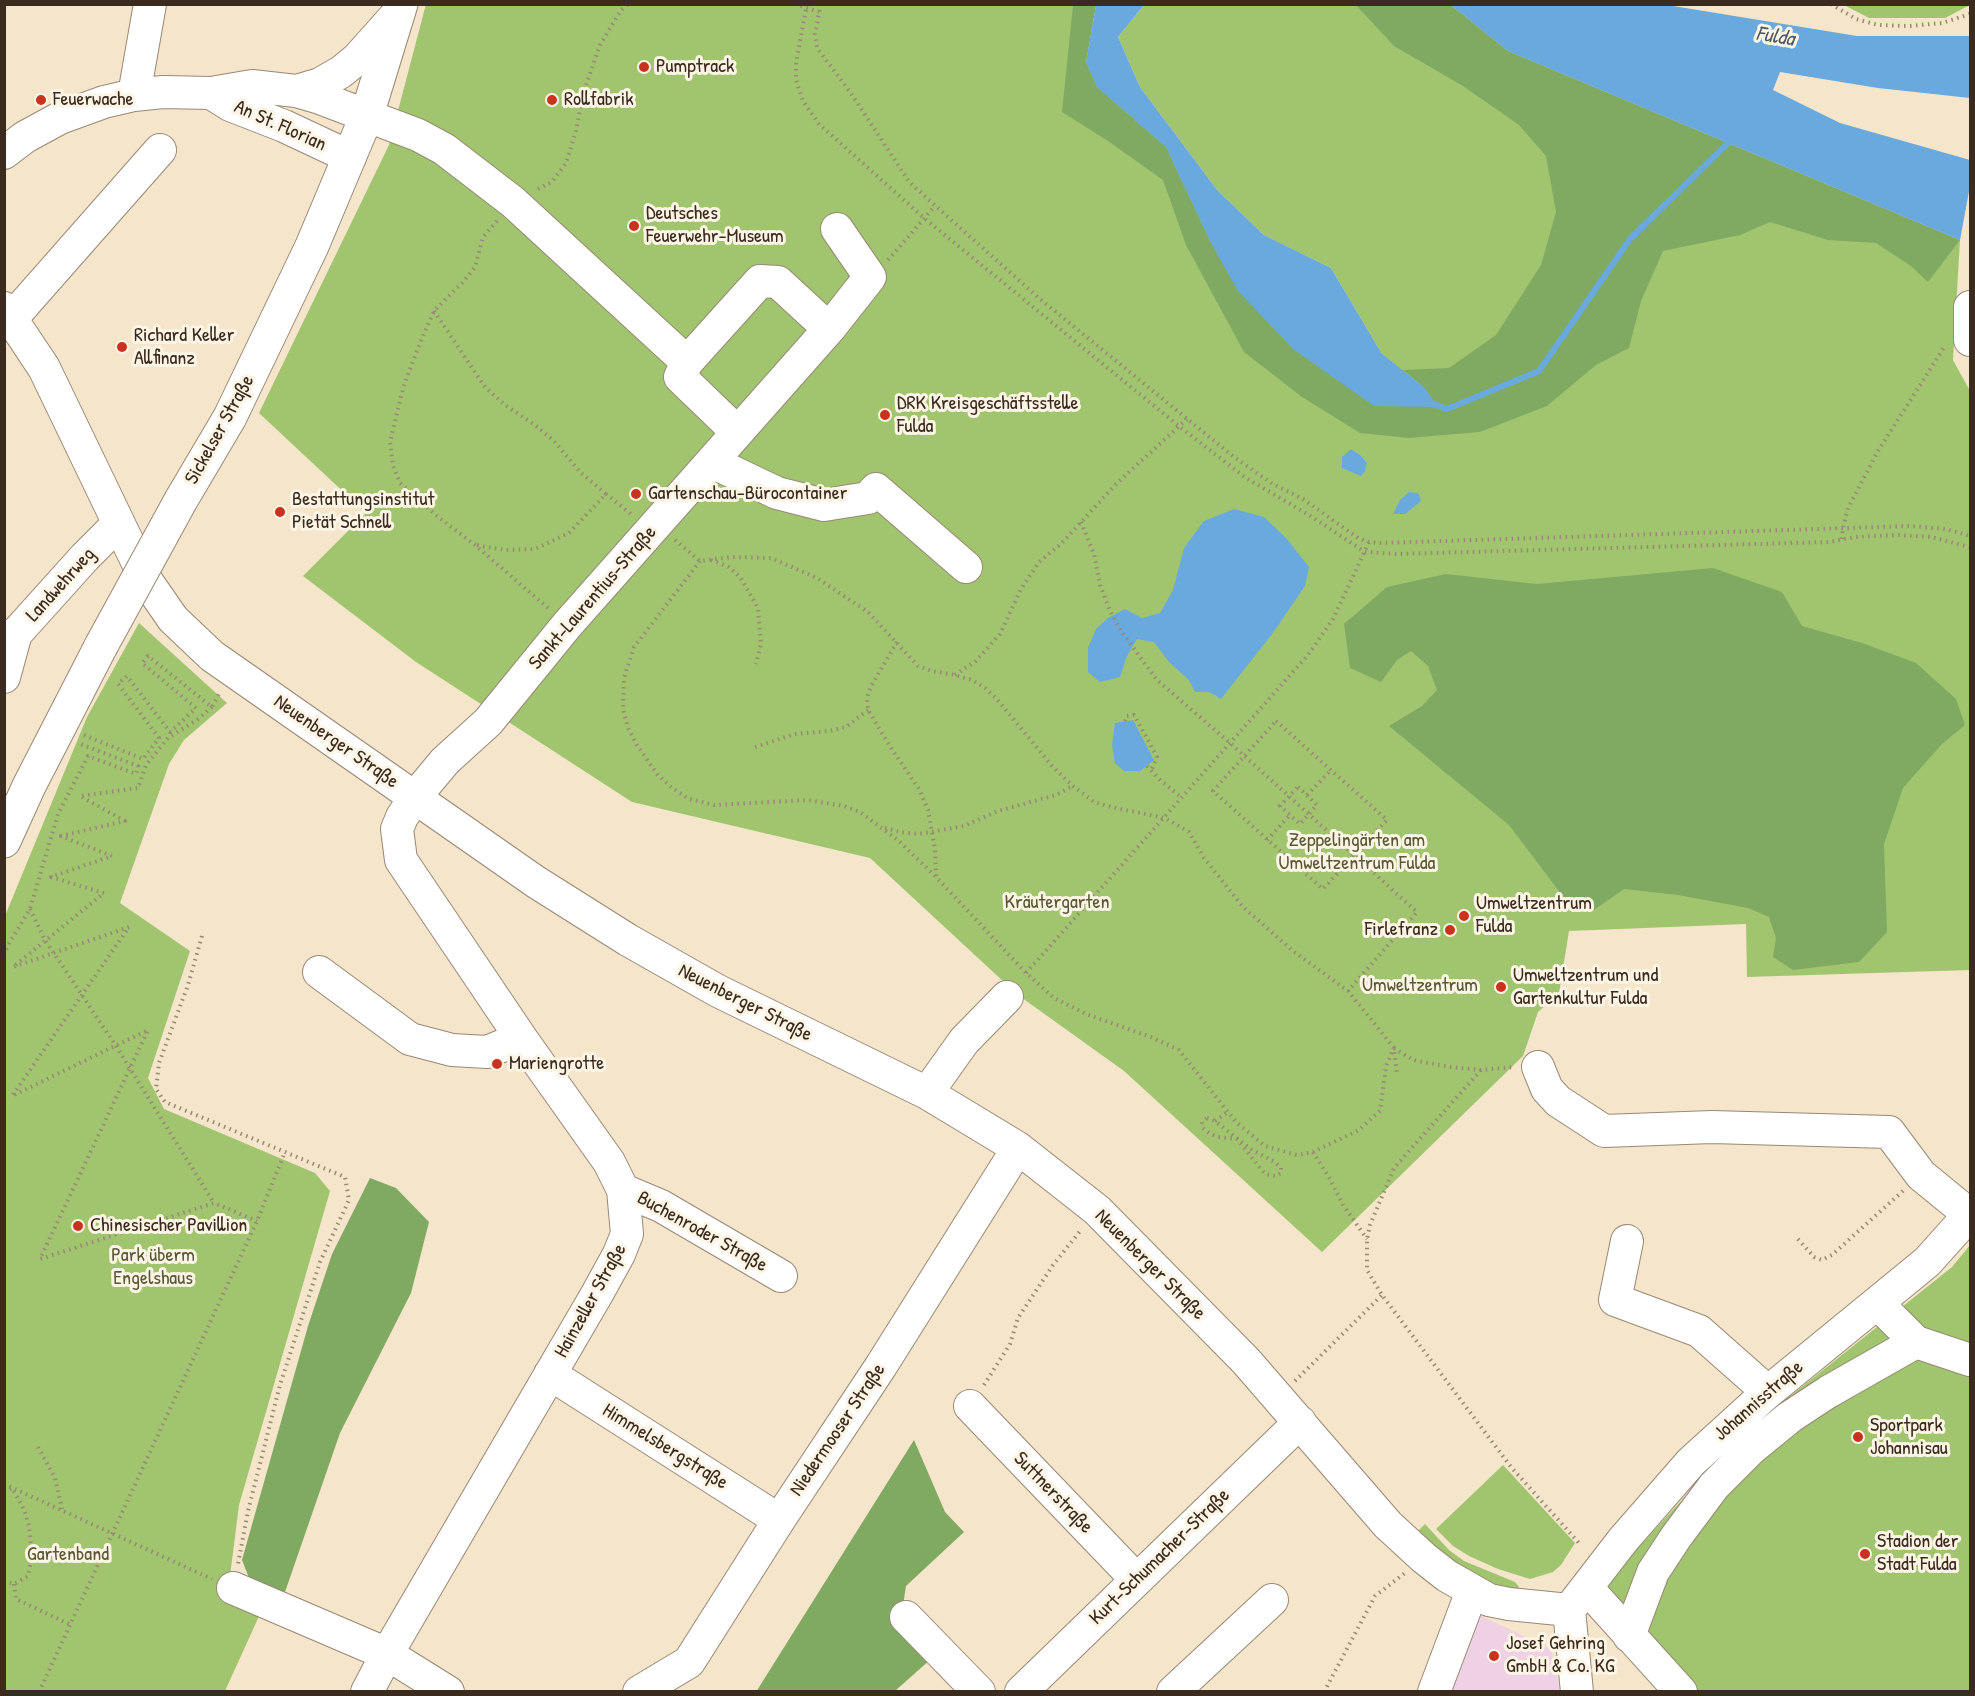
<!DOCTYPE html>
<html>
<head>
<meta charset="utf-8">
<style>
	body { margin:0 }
	#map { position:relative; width:1975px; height:1696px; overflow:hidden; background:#f5e5cb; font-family:"Patrick Hand",sans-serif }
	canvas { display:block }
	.frame { position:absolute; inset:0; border:6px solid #3b2a1e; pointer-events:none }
</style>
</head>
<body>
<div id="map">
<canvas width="1975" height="1696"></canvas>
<div class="frame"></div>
</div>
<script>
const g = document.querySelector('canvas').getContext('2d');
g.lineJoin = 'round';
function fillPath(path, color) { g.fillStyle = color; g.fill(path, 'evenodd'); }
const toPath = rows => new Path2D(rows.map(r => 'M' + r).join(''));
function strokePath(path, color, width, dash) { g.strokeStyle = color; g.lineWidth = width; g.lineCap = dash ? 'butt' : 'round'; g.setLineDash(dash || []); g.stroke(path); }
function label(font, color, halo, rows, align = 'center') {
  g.font = font + ' "Patrick Hand",sans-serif'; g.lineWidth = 6; g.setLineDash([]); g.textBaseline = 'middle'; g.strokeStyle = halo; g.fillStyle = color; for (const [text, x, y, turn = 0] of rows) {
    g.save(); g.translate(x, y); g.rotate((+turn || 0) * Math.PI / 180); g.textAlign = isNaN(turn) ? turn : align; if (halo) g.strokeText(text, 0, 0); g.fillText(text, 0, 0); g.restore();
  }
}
const built = toPath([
	[1477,1614,1551,1649,1560,1691,1449,1692]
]);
const green = toPath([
	[426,4,1096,5,1086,62,1382,354,1331,268,1264,235,1218,191,1140,87,1118,37,1144,5,1451,5,1508,51,1960,240,1953,360,1970,391,1970,970,1747,977,1746,924,1569,931,1559,993,1538,1012,1523,1056,1322,1252,1124,1071,1018,995,870,858,632,802,416,662,303,576,366,513,259,413,389,145],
	[1844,5,1970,5,1945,18,1869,18],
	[139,623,227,703,184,740,169,764,120,903,190,951,148,1078,164,1109,315,1173,330,1191,239,1505,230,1576,260,1614,225,1691,5,1692,5,916,87,717],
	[1970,1245,1970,1691,1663,1691,1614,1634,1592,1618,1604,1592,1627,1560,1704,1476,1788,1398,1952,1267],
	[1503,1465,1575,1543,1561,1565,1553,1572,1530,1579,1498,1569,1469,1556,1453,1546,1436,1529],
	[1425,1524,1449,1550,1464,1561,1515,1582,1519,1587,1519,1592,1489,1587,1413,1536]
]);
const forest = toPath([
	[1073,5,1096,5,1086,62,1097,87,1166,147,1211,243,1424,387,1403,370,1449,368,1496,335,1541,265,1556,212,1546,156,1519,125,1463,86,1394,46,1356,5,1451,5,1508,51,1960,240,1928,282,1911,266,1876,243,1828,240,1770,222,1740,235,1663,251,1641,301,1629,348,1596,365,1547,406,1480,432,1409,438,1360,433,1302,397,1244,352,1186,245,1163,180,1108,141,1062,112],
	[1713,568,1782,592,1802,626,1862,643,1916,663,1956,699,1965,725,1942,744,1903,788,1884,844,1887,932,1859,962,1793,970,1773,957,1776,938,1769,917,1748,908,1678,895,1624,889,1594,910,1568,903,1509,825,1389,726,1422,706,1437,690,1428,666,1411,651,1397,660,1381,682,1350,668,1344,624,1387,587,1446,574,1537,584],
	[370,1178,396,1188,429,1222,411,1293,340,1433,285,1592,251,1583,242,1560,308,1326,332,1254],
	[914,1440,945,1512,964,1532,906,1586,900,1625,931,1659,895,1691,756,1692]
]);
const water = toPath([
	[1096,5,1144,5,1118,37,1140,87,1218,191,1264,235,1331,268,1382,354,1424,387,1438,407,1374,406,1293,349,1238,291,1211,243,1166,147,1097,87,1086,62],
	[1451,5,1667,5,1857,36,1970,36,1970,98,1878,88,1780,72,1773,90,1840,123,1970,160,1970,186,1960,240,1508,51],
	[1351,449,1360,455,1367,463,1365,471,1361,476,1342,468,1342,457],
	[1409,492,1418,493,1421,501,1405,514,1393,514,1400,500],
	[1234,509,1264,517,1286,538,1309,567,1305,586,1272,634,1221,699,1209,692,1195,692,1189,680,1170,663,1154,642,1137,639,1127,656,1120,677,1100,682,1088,672,1088,648,1096,629,1108,618,1125,609,1142,618,1160,613,1173,590,1184,548,1204,521],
	[1133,720,1154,760,1140,771,1124,771,1115,763,1112,745,1115,723]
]);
const stream = toPath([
	[1431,403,1447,409,1539,371,1630,239,1733,138]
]);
const path = toPath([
	[795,4,819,12],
	[807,4,796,63,796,80,803,101,819,124,924,218,1180,427,1246,478,1309,515,1365,552,1397,554,1828,542,1856,537,1897,535,1931,537,1970,547],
	[821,4,815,34,817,48,850,92,910,183,1040,299,1234,457,1273,484,1303,499,1358,538,1369,542,1381,543,1910,526,1946,529,1970,536],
	[1831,4,1856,19,1878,25,1909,26,1942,23,1970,14],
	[538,189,552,182,566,163,576,131,583,94,600,45,621,10,628,4],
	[497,221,483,237,475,267,464,281,434,311,420,343,404,385,390,442,393,466,400,483,437,516,475,545,548,608],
	[888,260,935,206],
	[434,311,485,387,505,405,535,425,554,441,580,472,606,494,569,533,535,549,506,550,475,545],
	[606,494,631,514],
	[1081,522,1094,554,1100,585,1110,611,1121,631,1157,680,1230,743,1417,912,1348,991],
	[1842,539,1843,528,1848,508,1878,451,1945,346],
	[675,540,700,561,732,557,771,558,817,578,868,612,918,666,931,671,951,674,972,680,985,688,996,698,1052,766,1073,786,1094,802,1111,807,1165,818,1189,832,1204,858,1243,907,1293,951,1348,991,1394,1048,1397,1075],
	[711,560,729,567,740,577,758,608,761,644,756,664],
	[700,561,634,647,624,678,623,709,628,728,637,745,657,774,671,787,689,799,714,805,808,800,844,806,860,812,899,841,936,877,1026,973,1054,998,1086,1014,1151,1037,1179,1050,1236,1122,1265,1146,1297,1155,1313,1152,1359,1130,1380,1111,1386,1066,1394,1048],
	[897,642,871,686,867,698,868,710,891,748,919,789,928,810,935,849,936,877],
	[955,675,976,661,1000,634,1021,589,1039,562,1061,544,1116,484,1187,419],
	[212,707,198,719,168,738,146,765,138,788,80,796,125,821,61,836,112,856,51,877,104,893,13,967,129,927,12,1096,148,1030,40,1259,214,1203,257,1221],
	[1125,721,1126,716,1134,715,1157,757,1151,771],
	[1276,721,1387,820,1323,889,1213,791,1276,721],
	[84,735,143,759,159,738,118,684,127,676,170,732,196,708,142,663,148,656,212,707,220,692],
	[755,747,795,734,829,731,846,727,868,710],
	[1147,766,1161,781,1181,797],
	[1298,787,1317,805,1300,824,1280,806,1298,787],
	[1307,795,1331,770],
	[885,828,900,832,919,834,964,826,998,811,1056,795,1073,786],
	[1267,840,1290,815],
	[30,909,45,940,116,1046,214,1203],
	[202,936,188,985,159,1063,156,1089,165,1102,345,1177,349,1200,320,1262,280,1385,248,1511,238,1564],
	[4,955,8,945,30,909,58,814,88,756,136,774,138,766,80,744],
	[1026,973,1308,655,1333,619,1369,542],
	[1394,1048,1413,1060,1450,1067,1481,1070,1513,1067],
	[1481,1070,1394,1168,1370,1225,1367,1239,1367,1270,1382,1295,1511,1467,1579,1543],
	[1207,1118,1215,1121,1252,1150,1275,1162,1281,1168,1281,1173,1276,1176,1265,1174,1237,1139,1218,1137,1209,1133,1203,1128,1202,1122,1207,1118],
	[1215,1121,1228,1112],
	[1313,1152,1330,1179,1343,1205,1367,1239],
	[1798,1239,1814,1257,1822,1260,1832,1255,1904,1190],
	[1295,1381,1382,1295],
	[984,1385,1010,1344,1018,1318,1053,1265,1081,1230],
	[38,1447,55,1478,62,1509],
	[4,1484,212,1579],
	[4,1491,12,1488,24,1509,29,1526,32,1556,28,1576,14,1584,4,1581],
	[14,1584,16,1599,69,1624],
	[39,1692,257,1221,285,1152],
	[1324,1692,1375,1596,1405,1573]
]);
const minor = toPath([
	[296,91,320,84,341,72,358,58,399,12],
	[211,93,230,105,284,126,350,157],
	[134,95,150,4],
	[4,153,25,137,60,118,104,102,134,95,163,92,211,93,252,86,296,91,320,98,418,135,444,149,513,202,687,362],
	[1970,307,1970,340],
	[4,308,44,368,146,580,173,619,212,656,536,882,628,940,718,991,927,1093,1018,1148,1097,1210,1246,1361,1388,1525,1424,1558,1447,1576,1489,1600,1509,1604,1569,1610],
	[12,318,160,150],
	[737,432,680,377,687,362,760,281,778,282,829,329],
	[712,462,777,493,824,505,868,498,876,489,966,567],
	[4,647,85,557,110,532,120,526],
	[4,677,16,633],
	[319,972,410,1039,452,1050,487,1052,521,1038],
	[1538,1067,1547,1089,1558,1101,1604,1131,1712,1127,1889,1132,1921,1175,1970,1215],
	[927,1093,964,1041,1007,997],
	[623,1190,661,1206,781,1276],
	[1627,1241,1615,1300,1699,1331,1768,1392],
	[1877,1303,1916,1342,1970,1360],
	[550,1374,779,1520],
	[970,1406,1136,1579],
	[233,1588,387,1654,448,1692],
	[1587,1588,1681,1692],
	[1569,1610,1623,1540,1691,1462,1768,1392,1927,1262,1970,1214],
	[1569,1610,1577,1692],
	[906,1617,979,1692],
	[1629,1636,1653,1572,1676,1537,1714,1486,1752,1448,1790,1417,1828,1392,1916,1342],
	[367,1692,387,1654,597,1294,619,1254,627,1234,623,1190,609,1162,521,1038,401,860,397,829,402,817,415,797,445,761,488,722,567,625,829,329,870,277,837,229],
	[639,1692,689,1662,779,1520,881,1366,1018,1148],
	[1021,1692,1300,1422],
	[1173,1692,1272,1600],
	[1434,1692,1472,1591]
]);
const major = toPath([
	[181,500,230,417,312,246,367,115,401,4],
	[4,841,29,786,101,646]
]);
const majorBridge = toPath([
	[101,646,181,500]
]);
const markers = [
	[644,67,6,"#c8321e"],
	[41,100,6,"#c8321e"],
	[552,100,6,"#c8321e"],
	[634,226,6,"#c8321e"],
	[122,347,6,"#c8321e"],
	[885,415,6,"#c8321e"],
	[636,494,6,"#c8321e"],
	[280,512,6,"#c8321e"],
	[1464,916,6,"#c8321e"],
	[1450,930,6,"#c8321e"],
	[1501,987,6,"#c8321e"],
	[497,1064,6,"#c8321e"],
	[78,1226,6,"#c8321e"],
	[1858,1437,6,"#c8321e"],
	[1865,1554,6,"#c8321e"],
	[1494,1656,6,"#c8321e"]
];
const poiNames = [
	["Pumptrack",656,67],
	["Feuerwache",53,100],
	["Rollfabrik",564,100],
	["Deutsches",646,214],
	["Feuerwehr-Museum",646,237],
	["Richard Keller",134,336],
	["Allfinanz",134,359],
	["DRK Kreisgeschäftsstelle",897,404],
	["Fulda",897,427],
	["Gartenschau-Bürocontainer",648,494],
	["Bestattungsinstitut",292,500],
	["Pietät Schnell",292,523],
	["Umweltzentrum",1476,904],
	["Fulda",1476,927],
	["Firlefranz",1438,930,"right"],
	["Umweltzentrum und",1513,976],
	["Gartenkultur Fulda",1513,999],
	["Mariengrotte",509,1064],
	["Chinesischer Pavillion",90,1226],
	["Sportpark",1870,1426],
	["Johannisau",1870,1449],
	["Stadion der",1877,1542],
	["Stadt Fulda",1877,1565],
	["Josef Gehring",1506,1644],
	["GmbH & Co. KG",1506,1667]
];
const streetNames = [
	["An St. Florian",280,126,24],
	["Sickelser Straße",220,430,-61],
	["Landwehrweg",61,585,-48],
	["Sankt-Laurentius-Straße",593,598,-49],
	["Neuenberger Straße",336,742,35],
	["Neuenberger Straße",745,1003,27],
	["Buchenroder Straße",702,1232,29],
	["Neuenberger Straße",1150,1265,45],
	["Hainzeller Straße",591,1301,-61],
	["Johannisstraße",1759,1401,-41],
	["Niedermooser Straße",838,1430,-56],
	["Himmelsbergstraße",665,1447,32],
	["Suttnerstraße",1053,1493,46],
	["Kurt-Schumacher-Straße",1160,1557,-44]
];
const parkNames = [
	["Zeppelingärten am",1357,841],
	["Umweltzentrum Fulda",1357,864],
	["Kräutergarten",1057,903],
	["Umweltzentrum",1420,986],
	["Park überm",153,1256],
	["Engelshaus",153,1279],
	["Gartenband",68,1555]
];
const waterNames = [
	["Fulda",1775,37,9]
];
fillPath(built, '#f0d0e4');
fillPath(green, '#a1c56f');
fillPath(forest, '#80aa62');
fillPath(water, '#6aa9dd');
strokePath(stream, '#6aa9dd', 6);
strokePath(minor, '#988874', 34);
strokePath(major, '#988874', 35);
strokePath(path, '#988874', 4, [1.5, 4.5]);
strokePath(minor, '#fff', 32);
strokePath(major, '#fff', 33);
strokePath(majorBridge, '#988874', 35, []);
strokePath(majorBridge, '#fff', 33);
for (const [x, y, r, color] of markers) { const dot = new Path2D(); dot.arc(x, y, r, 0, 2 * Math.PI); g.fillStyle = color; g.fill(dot); strokePath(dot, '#fcf5e5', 2); }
label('20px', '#3b2a1e', '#fcf5e5', poiNames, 'left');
label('20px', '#3b2a1e', '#fcf5e5', streetNames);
label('20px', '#5a5836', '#fcf5e5', parkNames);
label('italic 21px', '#4b5661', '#fcf5e5', waterNames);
</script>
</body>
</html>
